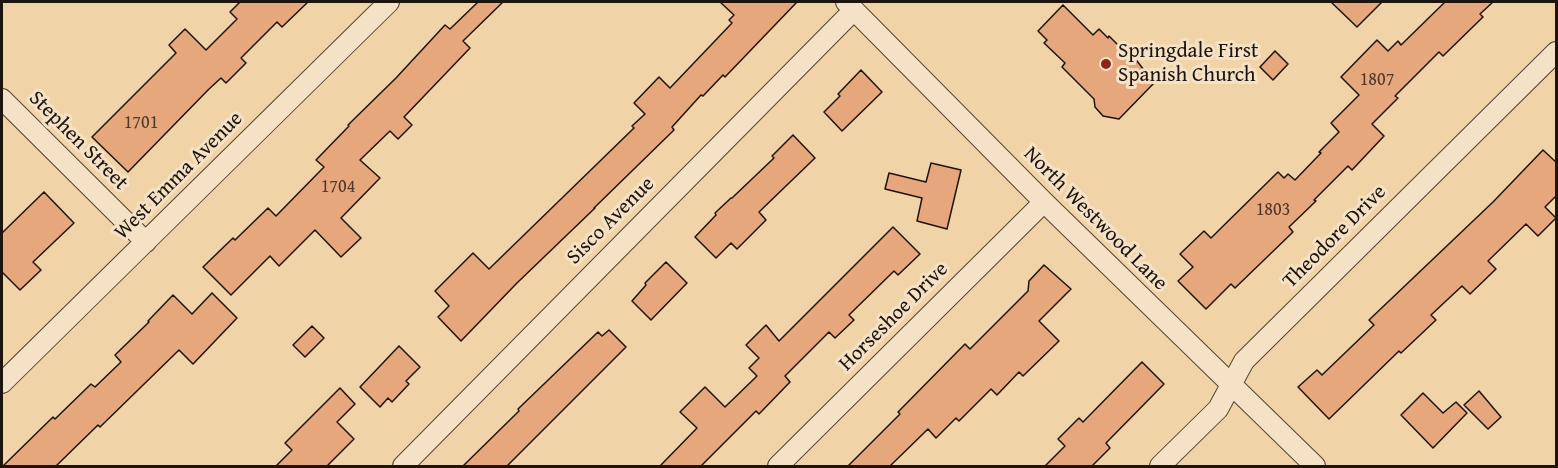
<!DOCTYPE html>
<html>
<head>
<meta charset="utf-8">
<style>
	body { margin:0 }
	#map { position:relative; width:1558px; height:468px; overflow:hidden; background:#f0d3a7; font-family:"Gentium Book Plus",serif }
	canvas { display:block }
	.frame { position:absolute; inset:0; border:3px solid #1e140e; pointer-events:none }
</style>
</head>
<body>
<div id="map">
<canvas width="1558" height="468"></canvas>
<div class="frame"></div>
</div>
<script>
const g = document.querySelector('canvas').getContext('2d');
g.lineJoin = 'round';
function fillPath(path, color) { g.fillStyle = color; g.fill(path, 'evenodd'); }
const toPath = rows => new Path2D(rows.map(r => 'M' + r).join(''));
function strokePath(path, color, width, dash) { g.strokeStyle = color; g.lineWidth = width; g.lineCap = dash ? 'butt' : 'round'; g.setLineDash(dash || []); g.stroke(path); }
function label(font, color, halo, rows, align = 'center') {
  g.font = font + ' "Gentium Book Plus",serif'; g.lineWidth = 6; g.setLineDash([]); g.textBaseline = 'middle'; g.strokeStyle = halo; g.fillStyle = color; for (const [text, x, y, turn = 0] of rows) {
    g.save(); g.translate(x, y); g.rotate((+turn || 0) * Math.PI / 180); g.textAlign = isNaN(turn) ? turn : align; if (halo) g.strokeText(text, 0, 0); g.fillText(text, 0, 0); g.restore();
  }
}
const building = toPath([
	[240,2,308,2,282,27,277,22,241,58,246,63,226,83,221,78,209,89,128,172,92,137,176,53,169,45,185,29,206,50,237,19,230,12,240,2],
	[478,2,503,2,463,41,470,48,404,117,412,125,398,139,390,131,360,160,380,178,341,218,361,238,341,257,315,230,279,266,270,256,231,295,203,267,233,238,235,240,268,208,276,216,324,167,316,160,349,126,348,125,396,78,445,25,450,29,478,2],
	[720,2,797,2,725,77,723,75,703,96,701,95,672,127,674,130,594,208,595,208,517,283,461,341,438,317,449,306,435,291,473,253,489,269,634,128,632,126,645,114,634,103,659,77,670,88,732,23,729,20,734,15,720,2],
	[1331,2,1382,2,1357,27,1331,2],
	[1445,2,1493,2,1480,14,1483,17,1443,56,1439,52,1395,96,1398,98,1372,124,1384,136,1352,170,1348,166,1314,200,1316,201,1289,227,1293,232,1235,288,1231,284,1206,309,1178,281,1193,267,1180,254,1204,231,1211,238,1278,172,1284,178,1288,174,1295,180,1321,153,1319,152,1339,132,1331,123,1359,95,1341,77,1377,40,1388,51,1398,41,1401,45,1445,2],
	[1063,5,1093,35,1099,29,1108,38,1109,36,1136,63,1137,61,1154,83,1119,119,1103,116,1095,107,1094,99,1062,67,1065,63,1044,43,1047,40,1038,31,1063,5],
	[1275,51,1288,64,1273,80,1260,67,1275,51],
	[861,70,882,92,842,131,824,112,840,96,838,94,861,70],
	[793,135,815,158,759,212,766,220,737,249,731,243,716,258,695,237,716,215,715,213,731,198,732,198,774,158,772,156,793,135],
	[1543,150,1557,163,1557,195,1545,207,1556,218,1538,236,1526,224,1488,261,1496,269,1470,294,1462,286,1431,315,1436,320,1401,353,1399,351,1329,419,1298,387,1317,370,1322,375,1374,325,1369,320,1493,202,1543,150],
	[931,163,961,170,947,229,917,221,922,198,885,189,889,173,926,182,931,163],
	[44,192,74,223,33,262,41,270,20,290,2,272,2,233,44,192],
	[893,227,920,254,898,275,894,271,849,315,854,320,835,338,829,332,785,376,790,382,759,414,756,411,701,466,660,466,697,428,680,412,705,387,725,407,757,376,749,368,759,358,746,345,766,325,779,341,893,227],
	[666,262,687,283,651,320,632,301,646,285,645,283,666,262],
	[1044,265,1071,289,1039,321,1059,341,1023,376,1019,372,997,395,991,389,959,421,956,418,936,438,928,429,890,466,848,466,900,414,898,412,965,344,970,349,1028,291,1029,281,1044,265],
	[212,293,237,318,193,364,179,350,100,427,98,425,56,466,3,466,53,417,55,419,91,384,95,387,121,362,115,355,149,322,148,321,173,295,192,314,212,293],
	[312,326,324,338,305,357,293,345,312,326],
	[609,330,626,347,507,466,463,466,519,411,518,409,598,332,602,336,609,330],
	[399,346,420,367,406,381,409,384,392,402,388,398,380,407,360,387,399,346],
	[1142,362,1164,384,1106,443,1110,448,1092,466,1045,466,1065,446,1058,439,1079,418,1083,422,1142,362],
	[340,388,355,404,337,422,354,439,327,466,276,466,292,450,285,443,340,388],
	[1479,391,1501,417,1488,429,1464,405,1479,391],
	[1423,393,1443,413,1456,402,1467,413,1433,448,1401,415,1423,393]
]);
const street = toPath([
	[846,2,1044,202,1315,466],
	[2,99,146,242],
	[2,383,389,2],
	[403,466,854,10],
	[778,466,1044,202],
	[1160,466,1218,409,1244,361,1556,52]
]);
const markers = [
	[1106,64,6,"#8f2418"]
];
const numberNames = [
	["1807",1377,80],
	["1701",141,123],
	["1704",338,187],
	["1803",1273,210]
];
const poiNames = [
	["Springdale First",1118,52],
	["Spanish Church",1118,76]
];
const streetNames = [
	["Stephen Street",78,141,45],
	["West Emma Avenue",179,176,-45],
	["North Westwood Lane",1095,219,45],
	["Sisco Avenue",611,221,-45],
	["Theodore Drive",1335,237,-45],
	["Horseshoe Drive",894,317,-45]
];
fillPath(building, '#e6a77c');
strokePath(building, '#1e140e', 1.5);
strokePath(street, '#524434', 22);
strokePath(street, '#f5e2c6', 20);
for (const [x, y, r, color] of markers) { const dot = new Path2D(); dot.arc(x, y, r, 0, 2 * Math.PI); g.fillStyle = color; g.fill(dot); strokePath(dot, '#f5e2c6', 2); }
label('18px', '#50392a', null, numberNames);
label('21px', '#1e140e', '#f5e2c6', poiNames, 'left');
label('21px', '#1e140e', '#f5e2c6', streetNames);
</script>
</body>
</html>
